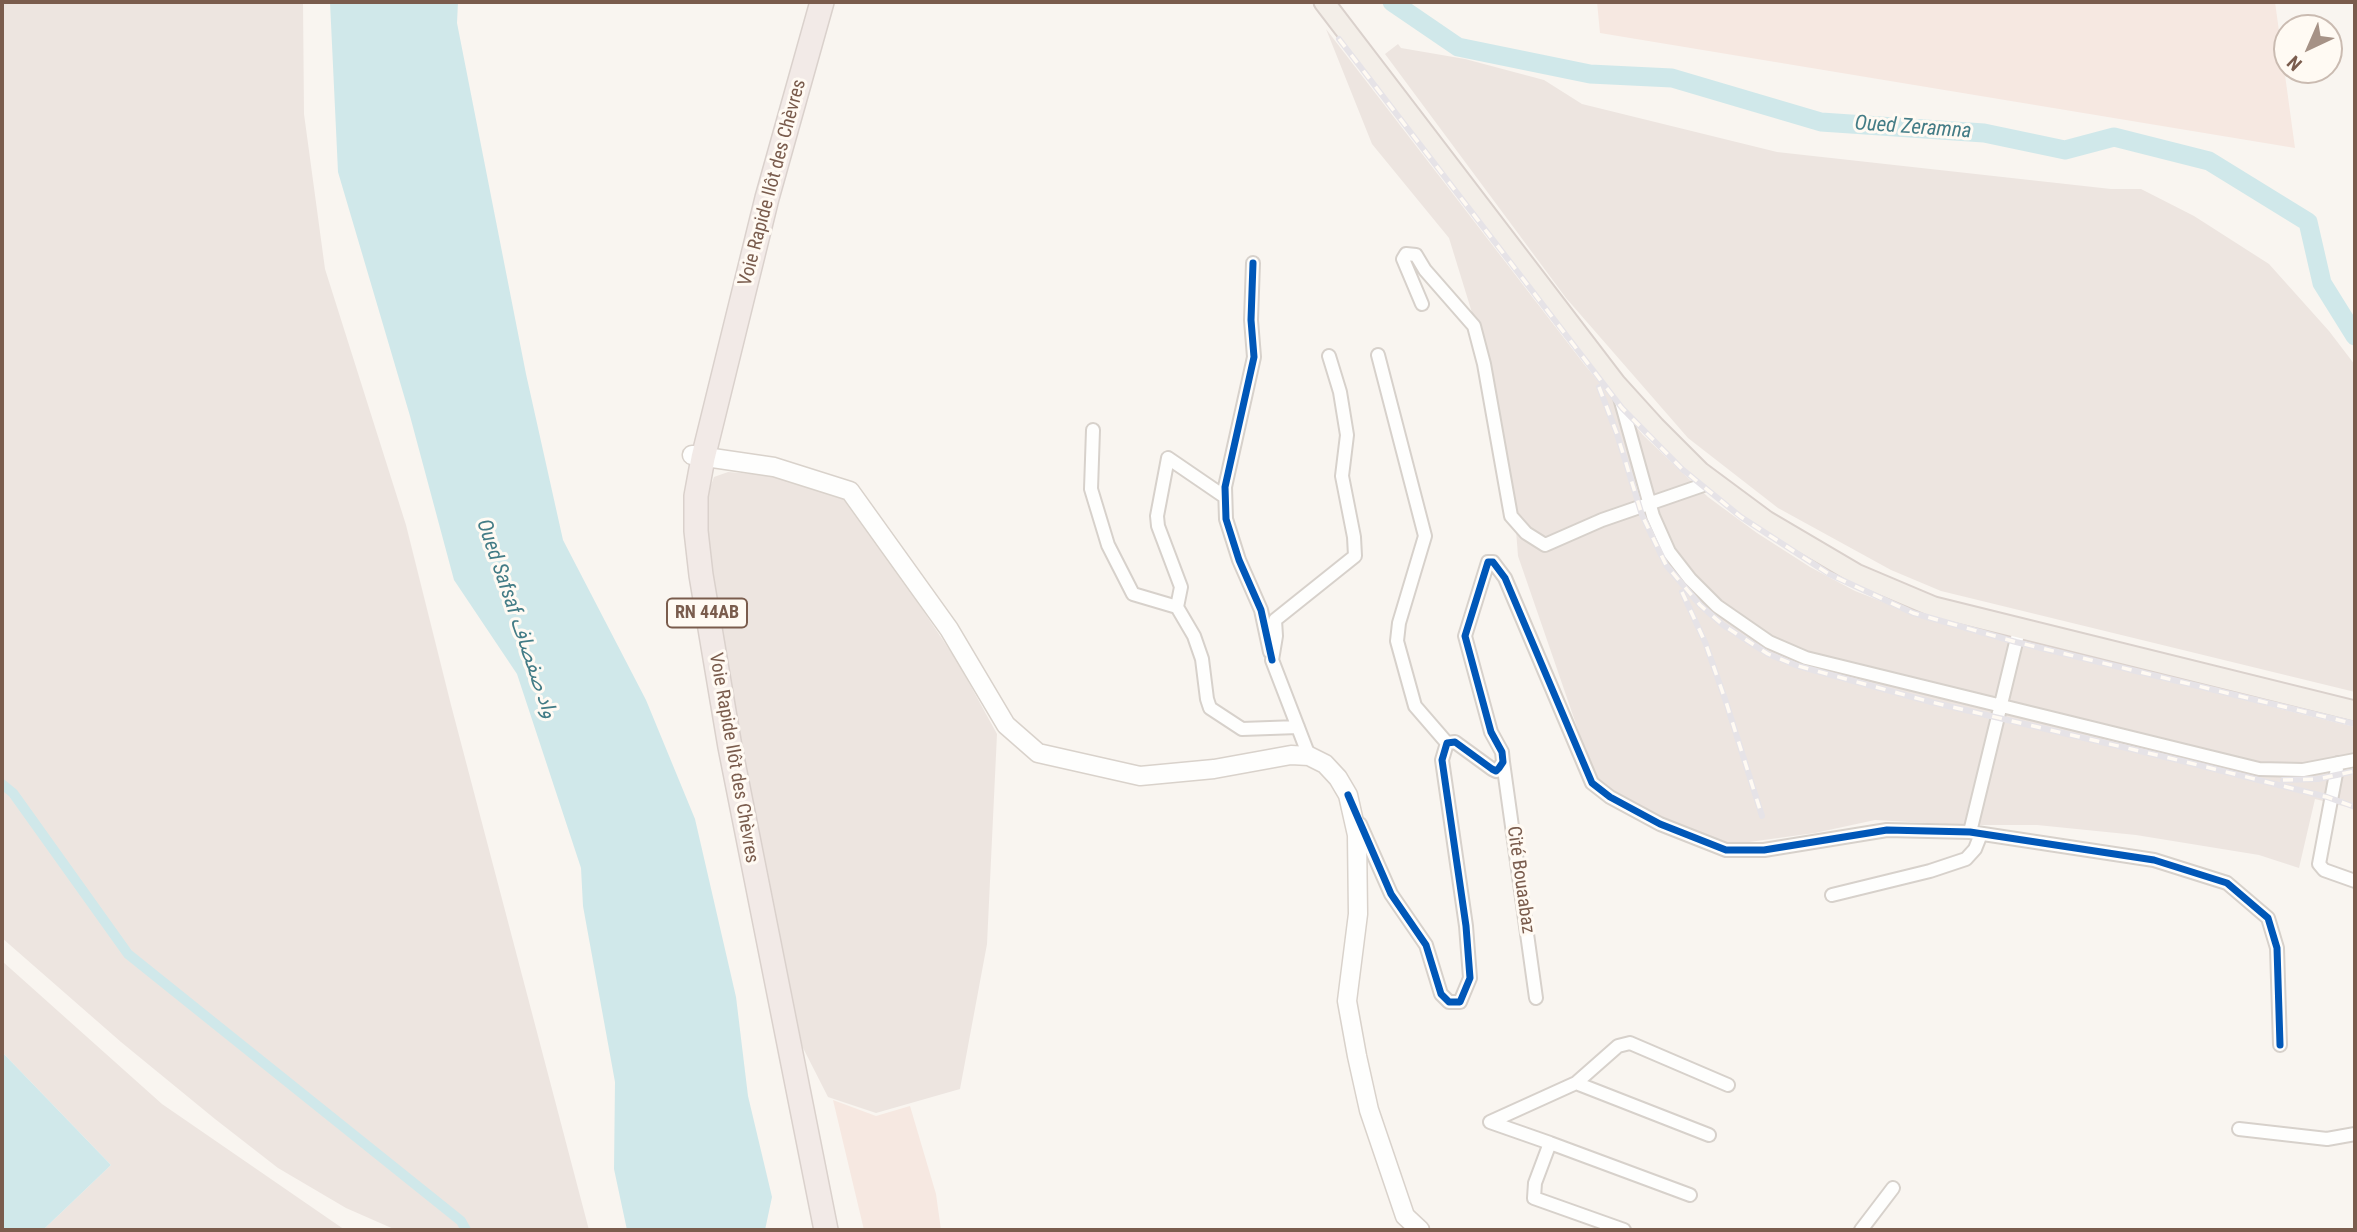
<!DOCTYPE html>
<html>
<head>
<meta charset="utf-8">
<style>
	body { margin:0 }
	#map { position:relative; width:2357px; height:1232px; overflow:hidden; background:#f9f5f0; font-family:"Roboto Condensed",sans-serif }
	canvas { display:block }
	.frame { position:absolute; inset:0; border:4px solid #7a5c4d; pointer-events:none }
	.north { position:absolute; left:2273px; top:14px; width:70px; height:70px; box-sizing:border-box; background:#fffaf3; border:2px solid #cabbb1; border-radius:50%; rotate:224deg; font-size:19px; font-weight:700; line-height:28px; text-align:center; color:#7a5c4d }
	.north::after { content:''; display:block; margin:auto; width:24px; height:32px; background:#a69286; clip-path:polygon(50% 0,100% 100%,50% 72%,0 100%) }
</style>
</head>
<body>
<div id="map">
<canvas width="2357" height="1232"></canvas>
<div class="frame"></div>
<div class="north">N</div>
</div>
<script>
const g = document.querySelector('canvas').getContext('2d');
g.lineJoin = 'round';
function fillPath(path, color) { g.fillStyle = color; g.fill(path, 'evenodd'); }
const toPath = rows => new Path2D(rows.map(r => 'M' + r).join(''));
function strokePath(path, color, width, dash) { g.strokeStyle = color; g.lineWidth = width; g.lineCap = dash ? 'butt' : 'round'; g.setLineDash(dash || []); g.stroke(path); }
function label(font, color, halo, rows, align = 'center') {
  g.font = font + ' "Roboto Condensed","Noto Sans Arabic",sans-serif'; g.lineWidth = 6; g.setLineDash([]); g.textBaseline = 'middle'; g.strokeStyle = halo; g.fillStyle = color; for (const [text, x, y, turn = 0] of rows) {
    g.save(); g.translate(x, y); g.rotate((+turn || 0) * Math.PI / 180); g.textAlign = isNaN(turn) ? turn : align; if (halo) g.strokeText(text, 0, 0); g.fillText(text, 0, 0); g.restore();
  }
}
const commercial = toPath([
	[1597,2,2275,2,2295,148,1600,33],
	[833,1100,876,1116,910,1106,936,1194,941,1230,864,1230]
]);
const industrial = toPath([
	[2,2,303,2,304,114,325,269,406,525,451,705,589,1230,396,1230,346,1208,278,1168,215,1119,121,1042,2,938],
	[1326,29,1584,364,1643,435,1708,497,1757,533,1810,567,1855,591,1909,612,2273,707,2355,727,2355,809,2315,799,2299,868,2259,855,2136,835,2037,825,1963,825,1875,820,1815,833,1727,845,1685,832,1596,782,1518,556,1515,517,1485,355,1449,238,1372,144],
	[1398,44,1401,48,1465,59,1544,80,1582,104,1777,152,2111,189,2141,189,2194,216,2269,264,2329,331,2355,365,2355,692,1941,591,1891,570,1778,508,1688,438,1566,298,1385,54],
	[728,472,768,475,805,482,846,496,957,661,997,734,987,944,960,1089,876,1113,828,1097,799,1040,723,656,708,538,709,490,714,477],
	[2,961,162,1104,345,1230,43,1230,111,1165,2,1052]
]);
const water = toPath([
	[330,2,458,2,457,23,526,374,563,540,646,700,695,819,736,997,748,1096,772,1197,765,1230,627,1230,614,1169,615,1082,583,906,581,868,517,674,454,580,410,416,338,172],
	[2,1052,111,1165,43,1230,2,1230]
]);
const canal = toPath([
	[2,784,13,793,128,954,461,1221,466,1230]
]);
const river = toPath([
	[1392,2,1458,47,1590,74,1672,78,1821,122,1984,133,2065,150,2114,137,2209,161,2308,222,2322,283,2355,336]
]);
const street = toPath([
	[1253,263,1251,320,1254,357,1225,487,1226,519,1239,560,1261,610,1270,652],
	[1422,304,1403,259,1406,254,1416,255,1425,270,1474,326,1484,364,1511,516,1526,533,1545,545,1602,520,1712,482],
	[1378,355,1425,536,1399,623,1397,641,1415,706,1447,743],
	[1617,387,1653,516,1669,552,1690,579,1717,606,1769,642,1806,658,2259,769,2303,770,2355,760],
	[1093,430,1091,489,1108,545,1133,594,1177,607],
	[1225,497,1168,458,1157,516,1158,526,1181,587,1177,607,1194,636,1202,659,1207,699,1210,708,1242,729,1298,727],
	[1309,756,1272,660,1276,636,1275,620,1355,556,1354,537,1342,476,1347,435,1340,392,1329,356],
	[1503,762,1536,998],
	[2338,763,2319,864,2324,870,2355,881],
	[1360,824,1391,894,1426,945,1441,994,1449,1002,1460,1002,1470,978,1466,926,1442,760,1447,743,1455,742,1492,769,1496,771,1499,768,1503,762,1502,752,1491,732,1465,636,1488,562,1493,562,1505,578,1592,783,1610,797,1660,824,1726,850,1764,850,1887,830,1970,832,2154,860,2227,883,2268,918,2277,948,2280,1045],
	[1970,832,2019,630],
	[1832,895,1930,871,1966,859,1975,849,1981,834],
	[1576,1083,1618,1046,1630,1043,1728,1085],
	[2239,1129,2327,1139,2355,1134],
	[1550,1143,1690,1195],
	[1624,1230,1534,1198,1535,1183,1550,1143,1490,1122,1576,1083,1709,1135],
	[1861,1230,1893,1188]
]);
const secondary = toPath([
	[692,455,774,467,850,491,949,629,1006,725,1038,753,1140,776,1214,769,1291,755,1309,756,1325,764,1338,778,1348,795,1357,835,1358,914,1347,1001,1357,1056,1369,1110,1405,1216,1420,1230]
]);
const primary = toPath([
	[1324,2,1616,384,1655,427,1700,472,1766,521,1856,574,1934,607,2355,711]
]);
const highway = toPath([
	[822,2,767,198,703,458,696,496,696,531,701,575,730,747,826,1230]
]);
const rail = toPath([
	[1339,39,1622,408,1682,469,1741,517,1829,574,1913,613,2016,642,2355,724],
	[1599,387,1617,434,1642,515,1666,565,1700,605,1723,625,1768,654,1798,666,1931,702,2182,761,2327,797,2355,807],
	[1682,592,1705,642,1726,702,1762,816],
	[2283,780,2318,779,2355,771]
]);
const cycleway = toPath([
	[1253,263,1251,320,1254,357,1225,487,1226,519,1239,560,1261,610,1272,660],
	[1348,795,1391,894,1426,945,1441,994,1449,1002,1460,1002,1470,978,1466,926,1442,760,1447,743,1455,742,1492,769,1496,771,1499,768,1503,762,1502,752,1491,732,1465,636,1488,562,1493,562,1505,578,1592,783,1610,797,1660,824,1726,850,1764,850,1887,830,1970,832,2154,860,2227,883,2268,918,2277,948,2280,1045]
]);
const shields = [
	[707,613,80]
];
const shieldNames = [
	["RN 44AB",707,613]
];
const streetNames = [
	["Voie Rapide Ilôt des Chèvres",773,183,-75],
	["Voie Rapide Ilôt des Chèvres",733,758,80],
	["Cité Bouaabaz",1520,880,82]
];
const waterNames = [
	["Oued Zeramna",1913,128,4],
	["Oued Safsaf واد صفصاف",516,619,71]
];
fillPath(commercial, '#f6e8e1');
fillPath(industrial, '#ede5e0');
fillPath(water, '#d0e8ea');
strokePath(canal, '#d0e8ea', 10);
strokePath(river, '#d0e8ea', 19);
strokePath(street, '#d7d1cb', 16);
strokePath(secondary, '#d9d2cb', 21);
strokePath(primary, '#dad1cc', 23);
strokePath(highway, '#dad1cc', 26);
strokePath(street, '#fefefd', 12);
strokePath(secondary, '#fefefd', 18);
strokePath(primary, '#f3eee8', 19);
strokePath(highway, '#f2eae7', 23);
strokePath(rail, '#e6e3e7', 6);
strokePath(rail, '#fffaf3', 3.5, [10]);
strokePath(cycleway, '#0057b8', 7);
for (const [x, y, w] of shields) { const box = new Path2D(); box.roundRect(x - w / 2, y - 14.5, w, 29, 5); g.fillStyle = '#fffaf3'; g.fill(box); strokePath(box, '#7a5c4d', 2); }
label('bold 18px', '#7a5c4d', null, shieldNames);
label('19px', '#7a5c4d', '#fffaf3', streetNames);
label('italic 21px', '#437c86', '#fffaf3', waterNames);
</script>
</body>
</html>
